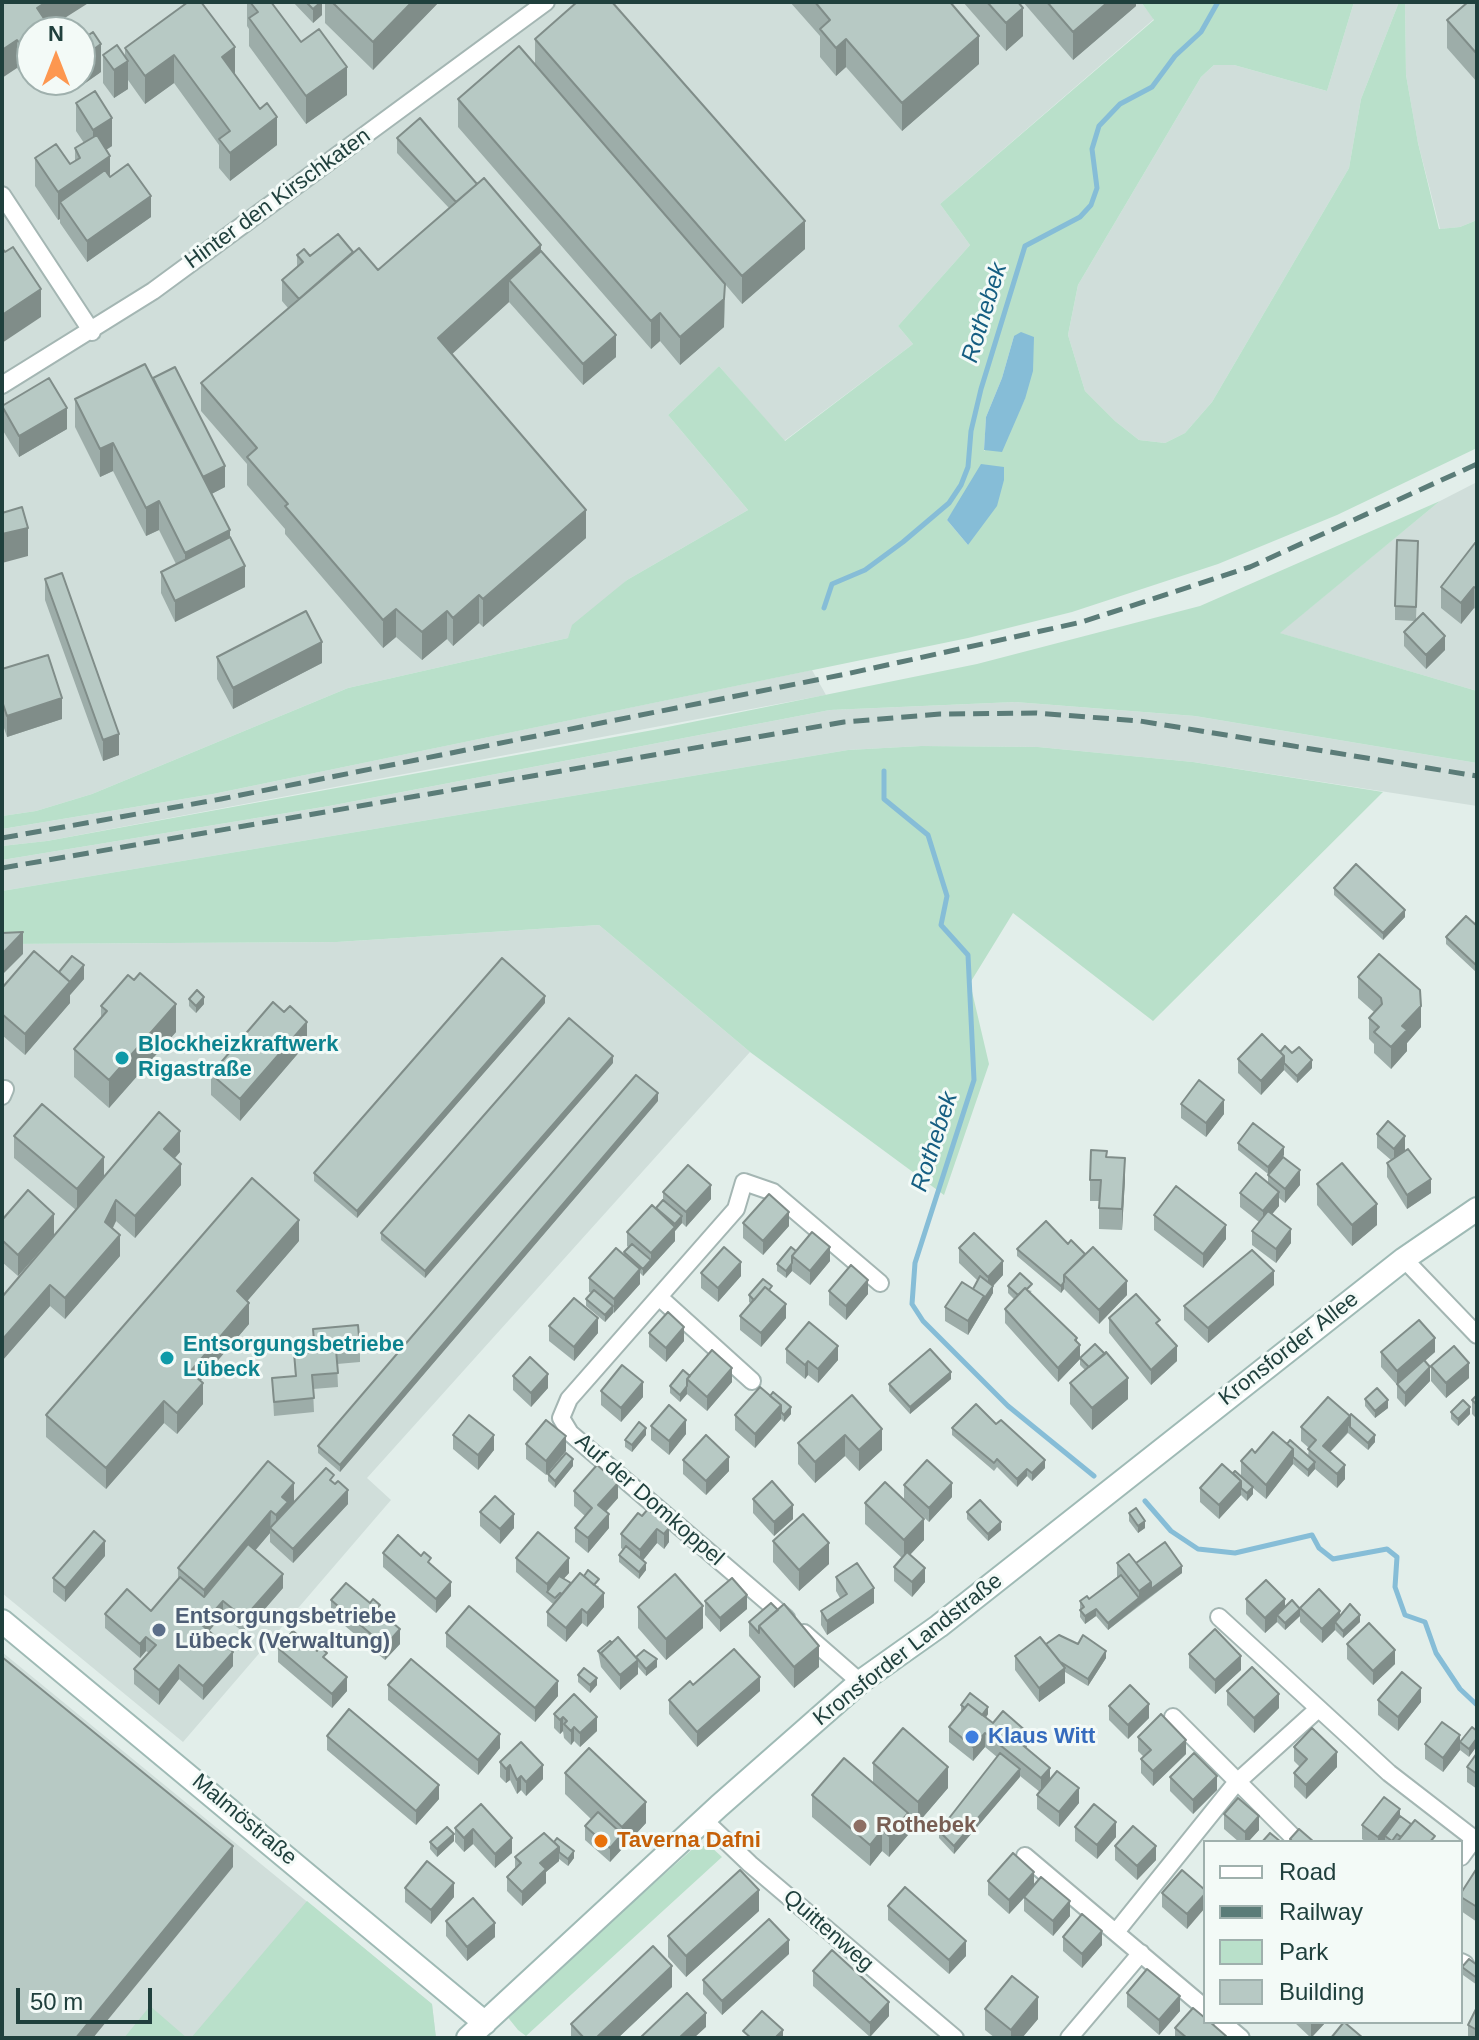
<!DOCTYPE html>
<html>
<head>
<meta charset="utf-8">
<style>
	body { margin:0 }
	#map { position:relative; width:1479px; height:2040px; overflow:hidden; background:#e2eeea; font-family:Arial,sans-serif }
	canvas { display:block }
	.frame { position:absolute; inset:0; border:4px solid #20403d; pointer-events:none }
	.legend { position:absolute; left:1203px; top:1840px; width:260px; height:184px; box-sizing:border-box; background:#f3faf7; border:2px solid #9fb0ad; margin:0; padding:10px 14px; list-style:none; font-size:24px; color:#20403d }
	.legend li { display:flex; align-items:center; gap:16px; height:40px }
	.legend b { width:40px; border:2px solid #9fb0ad }
	.north { position:absolute; left:16px; top:16px; width:80px; height:80px; box-sizing:border-box; background:#f3faf7; border:2px solid #9fb0ad; border-radius:50%; rotate:0deg; font-size:22px; font-weight:700; line-height:32px; text-align:center; color:#20403d }
	.north::after { content:''; display:block; margin:auto; width:28px; height:36px; background:#fd9750; clip-path:polygon(50% 0,100% 100%,50% 72%,0 100%) }
	.scale { position:absolute; left:16px; top:1988px; width:136px; height:36px; box-sizing:border-box; border:4px solid #20403d; border-top:0; padding-left:10px; font-size:24px; line-height:28px; white-space:nowrap; color:#20403d; -webkit-text-stroke:6px #f3faf7; paint-order:stroke }
</style>
</head>
<body>
<div id="map">
<canvas width="1479" height="2040"></canvas>
<div class="frame"></div>
<ul class="legend">
<li><b style="height:10px;background:#fff"></b>Road</li>
<li><b style="height:10px;background:#5b7c78"></b>Railway</li>
<li><b style="height:22px;background:#b9e0ca"></b>Park</li>
<li><b style="height:22px;background:#b7c9c4"></b>Building</li>
</ul>
<div class="north">N</div>
<div class="scale">50 m</div>
</div>
<script>
const g = document.querySelector('canvas').getContext('2d');
g.lineJoin = 'round';
function fillPath(path, color) { g.fillStyle = color; g.fill(path, 'evenodd'); }
const toPath = rows => new Path2D(rows.map(r => 'M' + r).join(''));
function strokePath(path, color, width, dash) { g.strokeStyle = color; g.lineWidth = width; g.lineCap = dash ? 'butt' : 'round'; g.setLineDash(dash || []); g.stroke(path); }
function label(font, color, halo, rows, align = 'center') {
  g.font = font + ' Arial,sans-serif'; g.lineWidth = 6; g.setLineDash([]); g.textBaseline = 'middle'; g.strokeStyle = halo; g.fillStyle = color; for (const [text, x, y, turn = 0] of rows) {
    g.save(); g.translate(x, y); g.rotate((+turn || 0) * Math.PI / 180); g.textAlign = isNaN(turn) ? turn : align; if (halo) g.strokeText(text, 0, 0); g.fillText(text, 0, 0); g.restore();
  }
}
const built = toPath([
	[2,2,1141,2,1154,19,940,204,970,245,898,326,913,344,784,441,719,366,668,415,748,510,627,580,568,638,348,688,92,794,36,811,2,816],
	[32,32,80,32,80,80,32,80],
	[1354,2,1399,2,1361,99,1349,168,1212,402,1185,433,1165,443,1139,440,1115,421,1085,391,1068,335,1078,285,1201,77,1214,65,1234,65,1327,91],
	[1405,2,1477,2,1477,220,1460,227,1440,229,1418,143,1406,75],
	[1477,482,1477,691,1279,633,1440,501],
	[812,670,826,695,47,841,2,846,2,829,213,794],
	[1015,702,1195,716,1477,763,1477,806,1193,762,1038,747,921,746,848,750,2,891,2,860,329,806,830,710],
	[599,925,750,1052,367,1478,391,1500,183,1742,2,1593,2,944,337,942],
	[2,1652,432,2004,436,2038,2,2038]
]);
const green = toPath([
	[1141,2,1354,2,1327,91,1234,65,1214,65,1201,77,1078,285,1068,335,1085,391,1115,421,1139,440,1165,443,1185,433,1212,402,1349,168,1361,99,1399,2,1405,2,1406,75,1418,143,1439,229,1460,227,1477,220,1477,448,1337,515,1218,564,1072,612,968,638,213,794,2,829,2,816,36,811,92,794,348,688,568,638,572,625,627,580,748,510,668,415,719,366,785,441,913,344,898,326,970,245,940,204,1154,20],
	[1014,336,1025,399,1012,424,984,451,986,417,1002,378],
	[975,479,968,545,947,520],
	[1440,501,1280,633,1477,691,1477,763,1195,716,1015,702,830,710,329,806,2,860,2,846,47,841,653,730,977,664,1200,606],
	[921,746,1038,747,1193,762,1383,792,1153,1021,1013,913,970,983,989,1064,944,1195,750,1052,599,925,337,942,2,944,2,891,848,750],
	[696,1846,710,1846,722,1857,526,2036,518,2030,506,2015],
	[307,1901,432,2004,436,2038,191,2038],
	[150,2006,187,2038,124,2038]
]);
const water = toPath([
	[1021,332,1034,337,1033,371,1025,399,1002,452,984,450,986,417,1002,378,1014,336],
	[981,464,1004,467,1004,480,997,506,968,545,947,520]
]);
const stream = toPath([
	[824,608,832,584,865,570,903,542,949,503,961,485,968,467,971,431,981,389,1025,246,1080,217,1091,205,1097,188,1092,149,1099,126,1120,104,1152,87,1175,56,1201,32,1218,2],
	[884,771,884,799,928,835,947,896,941,925,968,955,974,1080,915,1263,912,1304,923,1321,1008,1406,1094,1476],
	[1145,1501,1171,1531,1198,1549,1235,1553,1312,1535,1319,1548,1333,1559,1387,1549,1397,1557,1395,1587,1405,1615,1425,1622,1436,1653,1460,1689,1477,1705]
]);
const street = toPath([
	[2,195,92,332],
	[2,385,153,291,546,2],
	[2,1096,5,1089],
	[1404,1259,1477,1335],
	[659,1297,752,1381],
	[1219,1617,1389,1773,1477,1841],
	[786,1618,570,1433,561,1418,569,1399,736,1209,744,1182,773,1192,880,1283],
	[804,1633,860,1682],
	[1173,1717,1291,1835],
	[704,1820,750,1864,955,2038],
	[1025,1856,1205,2008],
	[1461,1857,1474,1839],
	[1116,1932,1236,1783,1318,1709],
	[1461,1962,1465,1964],
	[1222,2022,1241,2038],
	[1069,2038,1141,1953]
]);
const secondary = toPath([
	[2,1621,485,2023],
	[468,2038,719,1806,860,1682,939,1626,1404,1259,1477,1209]
]);
const rail = toPath([
	[2,838,221,799,846,674,1082,622,1250,567,1477,464],
	[2,868,844,722,940,714,1036,713,1140,721,1477,776]
]);
const wall = toPath([
	[2,2,49,28,49,32,32,32,32,64,20,72,17,68],
	[188,2,235,75,277,145,230,181,219,168,219,145,174,83,145,104,128,80,128,89,114,98,103,83,103,55,125,57,125,48],
	[247,2,271,2,301,42,347,95,306,124,249,46,249,29,247,26],
	[293,2,322,2,322,15,313,23],
	[325,2,439,2,373,70,325,23],
	[790,2,950,2,979,64,902,131,846,67,836,76,820,57,820,36],
	[963,2,1018,2,1023,36,1006,51],
	[1023,2,1136,2,1136,6,1073,60],
	[1477,2,1477,82,1447,48,1447,20],
	[535,39,805,249,742,304,725,284,724,327,680,365,660,341,651,349,458,127,458,99,535,64],
	[101,72,74,91,66,80,80,80],
	[76,103,112,146,106,150,110,177,151,217,87,262,60,223,60,219,58,220,35,186,35,158,70,164,75,161,75,148,84,143,76,131],
	[397,138,477,184,541,251,616,357,583,385,509,302,451,354,586,538,483,627,479,623,453,646,447,639,422,660,396,637,383,648,285,534,285,529,247,485,247,464,201,411,201,383,288,308,282,301,282,280,297,268,297,255,310,256,353,252,378,270,449,208,397,153],
	[153,378,225,487,211,494,230,537,245,587,175,622,161,593,161,572,176,564,159,530,146,536,113,471,100,477,75,427,75,399],
	[2,406,67,429,19,457,2,429],
	[1477,545,1477,610,1474,608,1461,624,1441,608,1441,587],
	[1418,555,1416,620,1445,650,1426,669,1404,646,1404,632,1415,621,1395,620,1395,606],
	[45,579,119,755,103,761,45,600],
	[217,657,322,663,233,709,217,679],
	[2,669,62,719,7,737,2,722],
	[1334,888,1405,917,1383,940,1334,895],
	[1477,926,1477,973,1446,944,1446,937],
	[59,972,84,979,70,995,70,1003,25,1055,2,1035,2,988],
	[1358,977,1421,1027,1407,1043,1407,1051,1391,1069,1374,1053,1374,1044,1369,1039,1369,1018,1374,1012,1358,998],
	[189,999,204,1004,196,1013,189,1006],
	[545,1003,357,1218,314,1181,314,1173],
	[101,1006,176,1032,109,1108,74,1077,74,1049,101,1018],
	[307,1043,240,1121,211,1095,211,1074],
	[1280,1052,1292,1053,1312,1068,1297,1083,1284,1070,1261,1095,1238,1073,1238,1059],
	[613,1063,425,1278,381,1240,381,1233],
	[658,1101,340,1472,318,1453,318,1446],
	[1181,1104,1224,1114,1206,1137,1181,1118],
	[1377,1134,1405,1151,1431,1193,1407,1209,1387,1177,1387,1163,1391,1160,1377,1148],
	[14,1136,104,1176,180,1152,175,1158,181,1185,135,1238,116,1221,113,1228,120,1256,65,1319,50,1306,2,1361,76,1210,14,1158],
	[1238,1143,1284,1155,1268,1174,1238,1150],
	[1107,1157,1125,1179,1122,1230,1099,1229,1099,1201,1090,1201,1090,1180],
	[1268,1175,1300,1185,1285,1203,1279,1198,1279,1206,1272,1214,1291,1243,1276,1263,1252,1245,1252,1231,1259,1222,1240,1207,1240,1193,1268,1183],
	[1317,1184,1377,1225,1352,1246,1317,1205],
	[663,1192,711,1199,686,1227,682,1223,675,1231,675,1241,643,1276,640,1273,640,1284,605,1322,586,1306,586,1299,591,1293,589,1292,589,1278,624,1256,624,1252,628,1247,627,1246,627,1232,656,1209,663,1200],
	[1154,1215,1226,1239,1203,1268,1154,1230],
	[2,1220,54,1235,18,1276,2,1262],
	[743,1223,789,1226,763,1255,743,1238],
	[299,1241,247,1301,249,1324,200,1381,203,1404,177,1434,164,1423,106,1489,46,1437,46,1415],
	[1068,1244,1085,1254,1127,1295,1099,1324,1064,1289,1061,1293,1017,1256,1017,1249],
	[959,1248,1003,1275,993,1286,993,1293,968,1335,945,1321,945,1307,973,1289,978,1281,959,1263],
	[796,1251,830,1261,810,1285,792,1271,786,1278,777,1271,777,1264],
	[701,1273,741,1276,718,1302,701,1288],
	[1274,1285,1208,1343,1184,1320,1184,1306],
	[1008,1286,1032,1291,1030,1292,1077,1343,1080,1359,1058,1382,1005,1323,1005,1309,1014,1299,1008,1293],
	[829,1291,868,1294,846,1320,829,1305],
	[772,1292,786,1318,761,1347,740,1330,740,1316,751,1304,749,1302,749,1295],
	[1109,1318,1160,1328,1177,1361,1151,1385,1109,1333],
	[549,1326,598,1333,574,1361,549,1341],
	[313,1329,360,1348,360,1362,337,1364,338,1387,313,1389,314,1412,274,1416,272,1378,295,1376,294,1353,314,1352],
	[649,1333,684,1341,666,1362,649,1347],
	[786,1349,838,1360,818,1383,808,1375,805,1379,786,1363],
	[1381,1352,1435,1352,1425,1361,1430,1381,1405,1407,1397,1398,1397,1385,1381,1367],
	[1080,1358,1128,1399,1092,1430,1070,1404,1070,1383,1085,1370,1080,1365],
	[1431,1366,1469,1378,1446,1398,1431,1381],
	[513,1376,548,1388,531,1407,513,1390],
	[690,1376,732,1382,707,1411,687,1394,680,1402,670,1393,670,1386],
	[951,1379,910,1414,889,1391,889,1384],
	[760,1387,791,1414,784,1422,781,1419,755,1448,735,1430,735,1415],
	[601,1391,643,1397,621,1422,601,1405],
	[1477,1395,1477,1419,1472,1414,1472,1400],
	[1328,1397,1375,1442,1368,1450,1348,1433,1330,1452,1345,1479,1337,1488,1315,1469,1308,1477,1293,1464,1266,1499,1253,1488,1253,1494,1247,1501,1241,1495,1219,1519,1200,1502,1200,1488,1233,1473,1241,1476,1241,1461,1255,1453,1287,1444,1308,1456,1309,1448,1301,1441,1301,1427],
	[1365,1399,1388,1408,1375,1418,1365,1406],
	[1451,1412,1470,1414,1458,1426,1451,1419],
	[996,1424,1045,1468,1032,1481,1027,1476,1017,1487,997,1467,994,1471,952,1435,952,1428],
	[651,1426,686,1434,669,1455,651,1440],
	[882,1429,882,1450,859,1471,845,1456,815,1483,798,1464,798,1443],
	[453,1435,494,1450,478,1470,453,1449],
	[646,1435,632,1452,625,1447,625,1440],
	[526,1444,566,1451,546,1475,526,1459],
	[683,1460,729,1471,706,1495,683,1474],
	[268,1461,294,1502,334,1484,348,1504,293,1563,270,1542,270,1533,255,1550,283,1588,244,1633,223,1615,209,1631,233,1666,203,1700,179,1679,159,1705,134,1684,134,1669,149,1653,146,1651,140,1658,105,1628,105,1614,151,1611,178,1580,178,1568],
	[573,1466,555,1488,548,1481,548,1474],
	[904,1485,952,1497,929,1522,904,1499],
	[574,1491,618,1498,606,1512,609,1528,588,1553,575,1542,575,1528,585,1516,574,1506],
	[753,1499,793,1519,774,1536,753,1513],
	[865,1503,924,1540,910,1555,925,1582,912,1597,894,1581,894,1567,902,1558,865,1524],
	[648,1509,669,1542,664,1549,657,1543,643,1560,646,1570,639,1579,619,1562,619,1555,623,1550,621,1548,621,1534,642,1516],
	[480,1512,514,1528,500,1544,480,1526],
	[967,1512,1001,1530,988,1541,967,1519],
	[1129,1513,1145,1528,1138,1533,1129,1521],
	[773,1541,829,1564,799,1591,773,1562],
	[383,1553,431,1565,451,1596,436,1613,383,1567],
	[105,1556,65,1602,53,1592,53,1578],
	[516,1558,569,1573,563,1579,571,1583,599,1586,597,1588,604,1607,587,1627,582,1623,566,1642,547,1626,547,1612,553,1604,516,1572],
	[1117,1563,1136,1563,1182,1573,1108,1630,1096,1616,1085,1624,1080,1617,1080,1601,1089,1599,1117,1577],
	[836,1577,874,1603,827,1635,821,1625,821,1611,840,1598,836,1591],
	[1246,1599,1285,1606,1300,1616,1285,1630,1277,1622,1265,1633,1246,1614],
	[331,1600,400,1644,385,1660,331,1614],
	[705,1601,747,1609,720,1632,705,1615],
	[771,1603,819,1667,794,1688,749,1636,749,1622],
	[638,1607,703,1628,666,1660,638,1628],
	[1300,1608,1340,1616,1360,1622,1343,1638,1335,1630,1322,1643,1300,1622],
	[446,1633,558,1696,535,1722,446,1647],
	[1046,1644,1078,1644,1106,1658,1088,1686,1065,1672,1065,1683,1039,1702,1015,1670,1015,1656],
	[1347,1644,1395,1664,1373,1685,1347,1659],
	[278,1648,317,1651,327,1660,347,1691,332,1708,278,1662],
	[598,1651,636,1657,657,1667,646,1676,638,1667,638,1674,620,1690,601,1667],
	[1189,1654,1241,1670,1215,1694,1189,1668],
	[578,1675,597,1685,590,1693,578,1682],
	[388,1685,500,1748,478,1775,388,1700],
	[693,1685,760,1691,697,1747,669,1714,669,1700],
	[1227,1691,1279,1708,1254,1733,1227,1705],
	[1378,1700,1421,1702,1398,1731,1378,1715],
	[961,1705,988,1714,986,1718,1027,1746,1026,1748,1050,1779,1079,1803,1059,1827,1037,1809,1037,1795,1040,1792,1020,1776,954,1854,939,1838,939,1831,997,1757,985,1747,973,1761,949,1742,949,1727,961,1712],
	[1109,1706,1149,1718,1128,1739,1109,1720],
	[554,1714,597,1731,580,1747,574,1741,571,1745,564,1738,563,1731,560,1734,554,1728],
	[1472,1727,1469,1757,1460,1750,1443,1772,1425,1759,1425,1744,1460,1742],
	[327,1736,439,1799,416,1825,327,1750],
	[1138,1737,1186,1754,1153,1786,1141,1773,1141,1759,1144,1757,1138,1751],
	[1294,1747,1337,1767,1306,1799,1294,1787,1294,1773,1300,1767,1294,1761],
	[1477,1753,1477,1789,1467,1782,1467,1767],
	[500,1762,543,1779,526,1796,521,1790,517,1794,510,1780,506,1783,500,1777],
	[873,1763,948,1788,918,1823,908,1814,908,1835,889,1857,882,1851,870,1866,812,1817,812,1795,873,1784],
	[565,1773,646,1823,610,1862,585,1840,585,1826,591,1819,565,1794],
	[1170,1777,1217,1790,1193,1814,1170,1791],
	[481,1804,512,1853,495,1868,473,1844,464,1852,455,1842,455,1828],
	[1224,1814,1259,1830,1248,1842,1239,1842,1224,1829],
	[1400,1816,1435,1842,1366,1842,1362,1839,1362,1825],
	[1075,1827,1116,1837,1097,1859,1075,1841],
	[454,1841,437,1857,430,1849,430,1842],
	[554,1842,574,1858,568,1866,559,1859,559,1861,546,1872,546,1883,522,1906,507,1891,507,1877,515,1868,515,1857],
	[1115,1846,1156,1860,1137,1880,1115,1860],
	[1477,1868,1477,1922,1461,1911,1461,1893],
	[988,1881,1034,1885,1070,1916,1053,1936,1024,1911,1024,1898,1009,1914,988,1895],
	[405,1888,454,1897,431,1924,405,1902],
	[1205,1890,1187,1929,1162,1907,1162,1893],
	[888,1906,966,1956,949,1974,888,1920],
	[759,1911,686,1977,668,1957,668,1936],
	[446,1921,495,1937,467,1961,446,1936],
	[1063,1937,1102,1945,1082,1968,1063,1951],
	[789,1954,722,2015,703,1994,703,1980],
	[1477,1965,1477,1985,1463,1975,1463,1982,1461,1985,1461,1966,1462,1967],
	[813,1971,889,2016,870,2037,813,1986],
	[672,1987,618,2038,571,2038,571,2024],
	[1127,1993,1180,2011,1159,2035,1127,2007],
	[1477,2007,1477,2038,1468,2038,1468,2025],
	[985,2009,1038,2019,1022,2038,995,2038,985,2030],
	[1294,2022,1326,2022,1311,2038],
	[1175,2028,1226,2038,1175,2038]
]);
const shadedWall = toPath([
	[46,2,90,2,49,28,49,32,37,32,37,8],
	[321,2,322,2,322,15,313,23,313,9],
	[412,2,439,2,373,70,373,42],
	[1108,2,1136,2,1136,6,1073,60,1073,32],
	[1023,8,1023,36,1006,51,1006,23],
	[32,36,32,64,20,72,20,44],
	[979,36,979,64,902,131,902,103],
	[846,39,846,67,836,76,836,48],
	[17,40,17,68,2,78,2,50],
	[101,44,101,72,74,91,74,80,80,80,80,59],
	[235,47,235,75,222,57],
	[174,55,174,83,145,104,145,76],
	[128,61,128,89,114,98,114,70],
	[347,67,347,95,306,124,306,96],
	[277,117,277,145,230,181,230,153],
	[112,118,112,146,93,158,93,130],
	[110,156,110,184,60,202,60,219,58,220,58,192],
	[151,196,151,217,87,262,87,241],
	[805,221,805,249,742,304,742,276],
	[541,245,541,273,509,280,509,302,438,367,438,338],
	[725,284,724,327,680,365,680,337],
	[41,289,41,317,2,343,2,315],
	[660,313,660,341,651,349,651,321],
	[616,335,616,357,583,385,583,364],
	[67,408,67,429,19,457,19,436],
	[113,443,113,471,100,477,100,449],
	[225,466,225,487,200,500,200,479],
	[159,501,159,530,146,536,146,508],
	[586,510,586,538,483,627,483,599],
	[28,528,28,556,2,563,2,534],
	[230,530,230,558,185,581,185,553],
	[245,566,245,587,175,622,175,601],
	[1474,587,1474,608,1461,624,1461,603],
	[479,595,479,623,453,646,453,618],
	[396,609,396,637,383,648,383,620],
	[447,611,447,639,422,660,422,632],
	[1445,636,1445,650,1426,669,1426,655],
	[322,642,322,663,233,709,233,688],
	[62,698,62,719,7,737,7,716],
	[119,734,119,755,103,761,103,740],
	[1405,910,1405,917,1383,940,1383,933],
	[23,932,23,954,2,975,2,954],
	[84,965,84,979,70,995,70,1003,25,1055,25,1034],
	[545,996,545,1003,357,1218,357,1211],
	[204,997,204,1004,196,1013,196,1006],
	[176,1004,176,1032,109,1108,109,1080],
	[1421,1006,1421,1027,1407,1043,1407,1051,1391,1069,1391,1047,1402,1026],
	[307,1022,307,1043,240,1121,240,1099],
	[613,1056,613,1063,425,1278,425,1271],
	[1284,1056,1284,1070,1261,1095,1261,1081],
	[1312,1060,1312,1068,1297,1083,1297,1076],
	[658,1093,658,1101,340,1472,340,1465],
	[1224,1100,1224,1114,1206,1137,1206,1123],
	[180,1131,180,1152,164,1170,164,1149],
	[1405,1136,1405,1151,1394,1163,1394,1149],
	[1284,1147,1284,1155,1268,1174,1268,1167],
	[104,1157,104,1178,77,1211,77,1189],
	[1125,1158,1125,1179,1122,1230,1122,1209],
	[181,1164,181,1185,135,1238,135,1216],
	[1300,1170,1300,1185,1285,1203,1285,1189],
	[1431,1179,1431,1193,1407,1209,1407,1195],
	[711,1185,711,1199,686,1227,686,1212],
	[1279,1192,1279,1206,1263,1225,1263,1211],
	[116,1200,116,1221,105,1243,105,1222],
	[1377,1204,1377,1225,1352,1246,1352,1225],
	[789,1212,789,1226,763,1255,763,1241],
	[54,1214,54,1235,18,1276,18,1255],
	[682,1216,682,1223,675,1231,675,1241,643,1276,643,1269,651,1260,651,1253,675,1228,675,1224],
	[299,1220,299,1241,237,1313,237,1291],
	[1226,1225,1226,1239,1203,1268,1203,1254],
	[1291,1229,1291,1243,1276,1263,1276,1249],
	[120,1235,120,1256,65,1319,65,1298],
	[830,1247,830,1261,810,1285,810,1271],
	[1003,1261,1003,1275,993,1286,993,1293,968,1335,968,1321,984,1296,988,1291,988,1277],
	[741,1262,741,1276,718,1302,718,1288],
	[792,1263,792,1271,786,1278,786,1271],
	[640,1269,640,1284,614,1313,614,1299],
	[1274,1271,1274,1285,1208,1343,1208,1328],
	[868,1280,868,1294,846,1320,846,1306],
	[1127,1281,1127,1295,1099,1324,1099,1310],
	[1064,1282,1064,1289,1061,1293,1061,1286],
	[50,1285,50,1306,2,1361,2,1340],
	[249,1303,249,1324,190,1393,190,1372],
	[786,1304,786,1318,761,1347,761,1333],
	[613,1306,613,1313,605,1322,605,1315],
	[598,1318,598,1333,574,1361,574,1347],
	[684,1327,684,1341,666,1362,666,1348],
	[1077,1338,1077,1347,1080,1345,1080,1359,1058,1382,1058,1368],
	[1435,1338,1435,1352,1397,1385,1397,1371],
	[838,1346,838,1360,818,1383,818,1369],
	[1177,1346,1177,1361,1151,1385,1151,1370],
	[808,1361,808,1375,805,1379,805,1365],
	[1469,1363,1469,1378,1446,1398,1446,1383],
	[1430,1367,1430,1381,1405,1407,1405,1393],
	[732,1368,732,1382,707,1411,707,1397],
	[951,1372,951,1379,910,1414,910,1407],
	[548,1374,548,1388,531,1407,531,1393],
	[1128,1378,1128,1399,1092,1430,1092,1408],
	[643,1382,643,1397,621,1422,621,1408],
	[203,1383,203,1404,177,1434,177,1413],
	[687,1386,687,1394,680,1402,680,1395],
	[1388,1400,1388,1408,1375,1418,1375,1411],
	[164,1401,164,1423,106,1489,106,1468],
	[781,1405,781,1419,755,1448,755,1434],
	[791,1407,791,1414,784,1422,784,1415],
	[1470,1407,1470,1414,1458,1426,1458,1419],
	[1350,1416,1350,1427,1348,1426,1348,1432,1323,1460,1323,1446],
	[686,1420,686,1434,669,1455,669,1441],
	[646,1428,646,1435,632,1452,632,1445],
	[882,1429,882,1450,859,1471,859,1450],
	[494,1435,494,1450,478,1470,478,1455],
	[845,1435,845,1456,815,1483,815,1462],
	[1375,1435,1375,1442,1368,1450,1368,1443],
	[566,1436,566,1451,546,1475,546,1461],
	[1293,1449,1293,1464,1266,1499,1266,1485],
	[729,1457,729,1471,706,1495,706,1481],
	[573,1459,573,1466,555,1488,555,1481],
	[1045,1460,1045,1468,1032,1481,1032,1473],
	[1315,1462,1315,1469,1308,1477,1308,1470],
	[1345,1465,1345,1479,1337,1488,1337,1474],
	[1027,1469,1027,1476,1017,1487,1017,1479],
	[1241,1481,1241,1495,1219,1519,1219,1505],
	[294,1483,294,1504,276,1533,276,1515,282,1497],
	[618,1483,618,1498,598,1520,598,1505],
	[952,1483,952,1497,929,1522,929,1508],
	[1253,1487,1253,1494,1247,1501,1247,1493],
	[348,1490,348,1504,293,1563,293,1549],
	[793,1505,793,1519,774,1536,774,1522],
	[271,1511,270,1533,204,1611,204,1590],
	[514,1514,514,1528,500,1544,500,1529],
	[609,1514,609,1528,588,1553,588,1538],
	[924,1519,924,1540,904,1561,904,1540],
	[1145,1521,1145,1528,1138,1533,1138,1526],
	[1001,1522,1001,1530,988,1541,988,1534],
	[669,1528,669,1542,664,1549,664,1534],
	[657,1529,657,1543,640,1564,640,1550],
	[105,1541,105,1556,65,1602,65,1588],
	[829,1543,829,1564,799,1591,799,1570],
	[569,1558,569,1573,550,1594,547,1592,547,1584],
	[646,1563,646,1570,639,1579,639,1572],
	[1182,1566,1182,1573,1139,1605,1139,1591,1151,1582],
	[925,1568,925,1582,912,1597,912,1582],
	[283,1574,283,1588,244,1633,244,1618],
	[451,1582,451,1596,436,1613,436,1599],
	[874,1588,874,1603,827,1635,827,1621],
	[604,1593,604,1607,587,1627,587,1613],
	[747,1595,747,1609,720,1632,720,1618],
	[1139,1598,1139,1605,1108,1630,1108,1623],
	[1285,1599,1285,1614,1277,1615,1277,1622,1265,1633,1265,1618],
	[223,1601,223,1615,202,1639,202,1625],
	[703,1606,703,1628,666,1660,666,1639],
	[582,1609,582,1623,566,1642,566,1628],
	[1096,1609,1096,1616,1085,1624,1085,1616],
	[1300,1609,1300,1616,1285,1630,1285,1623],
	[1340,1611,1340,1625,1335,1622,1335,1630,1322,1643,1322,1629],
	[1360,1615,1360,1622,1343,1638,1343,1631],
	[400,1629,400,1644,385,1660,385,1646],
	[146,1637,146,1651,140,1658,140,1644],
	[819,1646,819,1667,794,1688,794,1667],
	[1395,1650,1395,1664,1373,1685,1373,1671],
	[1106,1651,1106,1658,1088,1686,1088,1679],
	[233,1652,233,1666,203,1700,203,1686],
	[1241,1656,1241,1670,1215,1694,1215,1680],
	[657,1659,657,1667,646,1676,646,1669],
	[638,1660,638,1674,620,1690,620,1675],
	[179,1665,179,1679,159,1705,159,1690],
	[1065,1668,1065,1683,1039,1702,1039,1688],
	[347,1677,347,1691,332,1708,332,1694],
	[760,1677,760,1691,697,1747,697,1732],
	[597,1678,597,1685,590,1693,590,1685],
	[558,1681,558,1696,535,1722,535,1708],
	[1421,1688,1421,1702,1398,1731,1398,1717],
	[1279,1694,1279,1708,1254,1733,1254,1718],
	[1149,1704,1149,1718,1128,1739,1128,1725],
	[988,1707,988,1714,979,1726,979,1719],
	[563,1717,563,1731,560,1734,560,1720],
	[597,1717,597,1731,580,1747,580,1733],
	[574,1727,574,1741,571,1745,571,1731],
	[1027,1732,1027,1746,1019,1756,1019,1742],
	[985,1733,985,1747,973,1761,973,1747],
	[500,1734,500,1748,478,1775,478,1760],
	[1460,1735,1460,1750,1443,1772,1443,1758],
	[1477,1738,1477,1746,1469,1757,1469,1749],
	[1186,1740,1186,1754,1153,1786,1153,1771],
	[1337,1752,1337,1767,1306,1799,1306,1785],
	[510,1765,510,1780,506,1783,506,1769],
	[543,1765,543,1779,526,1796,526,1782],
	[948,1767,948,1788,918,1823,918,1802],
	[1050,1768,1050,1782,1041,1793,1041,1778],
	[1020,1769,1020,1777,954,1854,954,1846],
	[521,1776,521,1790,517,1794,517,1780],
	[1217,1776,1217,1790,1193,1814,1193,1800],
	[439,1785,439,1799,416,1825,416,1811],
	[1079,1788,1079,1803,1059,1827,1059,1812],
	[646,1802,646,1823,610,1862,610,1848,622,1834,622,1827],
	[1400,1809,1400,1823,1385,1836,1385,1842,1378,1842,1378,1837],
	[908,1813,908,1835,889,1857,889,1836],
	[1259,1816,1259,1830,1248,1842,1245,1842,1245,1832],
	[1116,1822,1116,1837,1097,1859,1097,1845],
	[473,1829,473,1844,464,1852,464,1838],
	[882,1830,882,1851,870,1866,870,1845],
	[454,1834,454,1841,437,1857,437,1849],
	[512,1838,512,1853,495,1868,495,1854],
	[233,1846,233,1867,93,2038,76,2038],
	[1156,1846,1156,1860,1137,1880,1137,1866],
	[559,1847,559,1861,546,1872,546,1883,522,1906,522,1892,540,1863],
	[574,1851,574,1858,568,1866,568,1859],
	[1034,1872,1034,1887,1009,1914,1009,1900],
	[454,1883,454,1897,431,1924,431,1910],
	[759,1890,759,1911,686,1977,686,1956],
	[1205,1894,1205,1908,1187,1929,1187,1914],
	[1070,1901,1070,1916,1053,1936,1053,1921],
	[495,1923,495,1937,467,1961,467,1947],
	[1102,1931,1102,1945,1082,1968,1082,1954],
	[789,1940,789,1954,722,2015,722,2001],
	[966,1941,966,1956,949,1974,949,1960],
	[672,1966,672,1987,618,2038,596,2038],
	[1463,1968,1463,1982,1461,1985,1461,1971],
	[1180,1996,1180,2011,1159,2035,1159,2020],
	[1038,1997,1038,2019,1022,2038,1011,2038,1011,2030],
	[889,2002,889,2016,870,2037,870,2023],
	[706,2013,706,2027,694,2038,679,2038],
	[1312,2022,1326,2022,1311,2038,1311,2023],
	[783,2030,783,2038,775,2038]
]);
const building = toPath([
	[2,2,46,2,37,8,49,26,39,32,32,32,32,36,20,44,17,40,2,50,2,2],
	[188,2,201,2,235,47,222,57,260,109,267,103,277,117,230,153,219,139,230,131,174,55,145,76,125,48,188,2],
	[250,2,271,2,301,42,319,29,347,67,306,96,249,18,258,12,250,2],
	[306,2,321,2,313,9,306,2],
	[332,2,412,2,373,42,332,2],
	[577,2,612,2,805,221,742,276,535,39,577,2],
	[815,2,950,2,979,36,902,103,846,39,836,48,820,29,830,20,815,2],
	[987,2,1018,2,1023,8,1006,23,987,2],
	[1047,2,1108,2,1073,32,1047,2],
	[1468,2,1477,2,1477,54,1447,20,1468,2],
	[93,32,101,44,80,59,80,41,93,32],
	[117,45,128,61,114,70,103,55,117,45],
	[519,46,725,284,724,299,680,337,660,313,651,321,458,99,519,46],
	[95,91,112,118,93,130,76,103,95,91],
	[420,118,477,184,456,202,397,138,420,118],
	[97,135,110,156,58,192,35,158,56,144,70,164,80,158,75,148,97,135],
	[128,164,151,196,87,241,60,202,105,170,110,177,128,164],
	[484,178,541,245,438,338,586,510,483,599,479,595,453,618,447,611,422,632,396,609,383,620,285,506,288,504,247,457,257,448,201,383,359,248,378,270,484,178],
	[338,234,353,252,299,299,282,280,303,262,297,255,304,249,310,256,338,234],
	[13,247,41,289,2,315,2,248,5,252,13,247],
	[541,251,616,335,583,364,509,280,541,251],
	[145,364,230,530,185,553,159,501,146,508,113,443,100,449,75,399,145,364],
	[175,367,225,466,203,477,153,378,175,367],
	[49,378,67,408,19,436,2,406,49,378],
	[22,507,28,528,2,534,2,513,22,507],
	[230,537,245,566,175,601,161,572,230,537],
	[1397,540,1418,541,1416,607,1395,606,1397,540],
	[1475,543,1477,545,1477,589,1474,587,1461,603,1441,587,1475,543],
	[62,573,119,734,103,740,45,579,62,573],
	[306,611,322,642,233,688,217,657,306,611],
	[1423,613,1445,636,1426,655,1404,632,1423,613],
	[48,655,62,698,7,716,2,701,2,669,48,655],
	[1356,864,1405,910,1383,933,1334,888,1356,864],
	[1466,916,1477,926,1477,966,1446,937,1466,916],
	[23,932,2,954,2,933,23,932],
	[34,951,70,982,25,1034,2,1014,2,988,34,951],
	[1379,954,1420,990,1421,1006,1402,1026,1407,1030,1391,1047,1374,1032,1379,1027,1369,1018,1382,1004,1381,998,1358,977,1379,954],
	[72,956,84,965,70,982,59,972,72,956],
	[502,958,545,996,357,1211,314,1173,502,958],
	[140,973,176,1004,109,1080,74,1049,107,1011,101,1006,128,975,134,980,140,973],
	[197,990,204,997,196,1006,189,999,197,990],
	[273,1002,284,1012,290,1006,307,1022,240,1099,211,1074,273,1002],
	[569,1018,613,1056,425,1271,381,1233,569,1018],
	[1262,1034,1284,1056,1261,1081,1238,1059,1262,1034],
	[1285,1046,1292,1053,1299,1047,1312,1060,1297,1076,1284,1063,1284,1056,1280,1052,1285,1046],
	[636,1075,658,1093,340,1465,318,1446,636,1075],
	[1199,1080,1224,1100,1206,1123,1181,1104,1199,1080],
	[42,1104,104,1157,77,1189,14,1136,42,1104],
	[159,1112,180,1131,164,1149,181,1164,135,1216,116,1200,105,1222,120,1235,65,1298,50,1285,2,1340,2,1297,159,1112],
	[1388,1121,1405,1136,1394,1149,1377,1134,1388,1121],
	[1253,1123,1284,1147,1268,1167,1238,1143,1253,1123],
	[1408,1149,1431,1179,1407,1195,1387,1163,1408,1149],
	[1091,1150,1107,1151,1106,1157,1125,1158,1122,1209,1099,1208,1101,1180,1090,1180,1091,1150],
	[1283,1157,1300,1170,1285,1189,1268,1175,1283,1157],
	[1342,1163,1377,1204,1352,1225,1317,1184,1342,1163],
	[688,1165,711,1185,686,1212,663,1192,688,1165],
	[1256,1173,1279,1192,1263,1211,1240,1193,1256,1173],
	[252,1178,299,1220,237,1291,249,1303,190,1372,203,1383,177,1413,164,1401,106,1468,46,1415,252,1178],
	[1176,1186,1226,1225,1203,1254,1154,1215,1176,1186],
	[28,1190,54,1214,18,1255,2,1240,2,1220,28,1190],
	[769,1194,789,1212,763,1241,743,1223,769,1194],
	[663,1200,682,1216,675,1224,656,1208,663,1200],
	[652,1205,675,1227,651,1253,627,1232,652,1205],
	[1268,1211,1291,1229,1276,1249,1252,1231,1268,1211],
	[1046,1221,1068,1244,1071,1240,1085,1254,1064,1275,1064,1282,1061,1286,1017,1249,1046,1221],
	[812,1232,830,1247,810,1271,792,1256,812,1232],
	[974,1233,1003,1261,988,1277,959,1248,974,1233],
	[632,1244,651,1260,643,1269,624,1252,632,1244],
	[724,1247,741,1262,718,1288,701,1273,724,1247],
	[791,1247,796,1251,792,1256,792,1263,786,1271,777,1264,791,1247],
	[1093,1247,1127,1281,1099,1310,1064,1275,1093,1247],
	[616,1248,640,1269,614,1299,589,1278,616,1248],
	[1252,1250,1274,1271,1208,1328,1184,1306,1252,1250],
	[851,1265,868,1280,846,1306,829,1291,851,1265],
	[1020,1273,1032,1284,1027,1289,1025,1288,1018,1295,1008,1286,1020,1273],
	[980,1276,993,1286,984,1299,984,1296,973,1289,980,1276],
	[763,1279,772,1286,769,1290,765,1287,754,1300,749,1295,763,1279],
	[962,1282,984,1296,968,1321,945,1307,962,1282],
	[765,1287,786,1304,761,1333,740,1316,765,1287],
	[1025,1288,1077,1338,1075,1340,1080,1345,1058,1368,1005,1309,1025,1288],
	[594,1290,613,1306,605,1315,586,1299,594,1290],
	[1136,1294,1160,1320,1156,1323,1177,1346,1151,1370,1109,1318,1136,1294],
	[574,1298,598,1318,574,1347,549,1326,574,1298],
	[668,1312,684,1327,666,1348,649,1333,668,1312],
	[1419,1320,1435,1338,1397,1371,1381,1352,1419,1320],
	[809,1322,838,1346,818,1369,808,1361,805,1365,786,1349,809,1322],
	[358,1325,360,1348,336,1350,338,1373,312,1375,314,1398,274,1402,272,1378,296,1376,294,1353,315,1352,313,1329,358,1325],
	[1095,1344,1105,1354,1089,1367,1080,1358,1095,1344],
	[1454,1346,1469,1363,1446,1383,1431,1366,1454,1346],
	[930,1349,951,1372,910,1407,889,1384,930,1349],
	[712,1350,732,1368,707,1397,687,1379,712,1350],
	[1106,1352,1128,1378,1092,1408,1070,1383,1106,1352],
	[530,1357,548,1374,531,1393,513,1376,530,1357],
	[1424,1360,1430,1367,1405,1393,1397,1384,1424,1360],
	[622,1365,643,1382,621,1408,601,1391,622,1365],
	[683,1370,690,1376,687,1379,687,1386,680,1395,670,1386,683,1370],
	[760,1387,781,1405,755,1434,735,1415,760,1387],
	[1377,1388,1388,1400,1375,1411,1365,1399,1377,1388],
	[773,1392,791,1407,784,1415,781,1412,781,1405,770,1396,773,1392],
	[852,1395,882,1429,859,1450,845,1435,815,1462,798,1443,852,1395],
	[1477,1395,1477,1405,1472,1400,1477,1395],
	[1328,1397,1350,1416,1323,1446,1345,1465,1337,1474,1308,1449,1316,1440,1301,1427,1328,1397],
	[1463,1400,1470,1407,1458,1419,1451,1412,1463,1400],
	[976,1404,996,1424,1001,1420,1045,1460,1032,1473,1027,1469,1017,1479,997,1459,994,1463,952,1428,976,1404],
	[669,1405,686,1420,669,1441,651,1426,669,1405],
	[1351,1414,1375,1435,1368,1443,1350,1427,1350,1416,1351,1414],
	[469,1415,494,1435,478,1455,453,1435,469,1415],
	[546,1420,566,1436,546,1461,526,1444,546,1420],
	[639,1422,646,1428,632,1445,625,1440,639,1422],
	[1273,1432,1293,1449,1266,1485,1241,1461,1252,1449,1255,1453,1273,1432],
	[706,1435,729,1457,706,1481,683,1460,706,1435],
	[1290,1440,1315,1462,1308,1470,1293,1457,1293,1449,1287,1444,1290,1440],
	[566,1453,573,1459,555,1481,548,1474,566,1453],
	[927,1460,952,1483,929,1508,904,1485,927,1460],
	[268,1461,294,1483,282,1497,288,1502,276,1515,271,1511,204,1590,178,1568,268,1461],
	[1222,1464,1241,1481,1219,1505,1200,1488,1222,1464],
	[597,1465,618,1483,598,1505,609,1514,588,1538,575,1528,592,1508,574,1491,597,1465],
	[326,1468,334,1475,330,1480,335,1484,338,1481,348,1490,293,1549,270,1528,326,1468],
	[1235,1471,1253,1487,1247,1493,1241,1488,1241,1481,1233,1473,1235,1471],
	[772,1481,793,1505,774,1522,753,1499,772,1481],
	[885,1482,924,1519,904,1540,865,1503,885,1482],
	[495,1496,514,1514,500,1529,480,1512,495,1496],
	[980,1500,1001,1522,988,1534,967,1512,980,1500],
	[1136,1508,1145,1521,1138,1526,1129,1513,1136,1508],
	[648,1509,669,1528,664,1534,657,1529,640,1550,621,1534,638,1513,642,1516,648,1509],
	[803,1514,829,1543,799,1570,773,1541,803,1514],
	[94,1531,105,1541,65,1588,53,1578,94,1531],
	[538,1532,569,1558,547,1584,516,1558,538,1532],
	[398,1535,421,1556,424,1552,431,1558,428,1562,451,1582,436,1599,383,1553,398,1535],
	[1165,1542,1182,1566,1151,1589,1151,1582,1136,1563,1165,1542],
	[248,1544,283,1574,244,1618,223,1601,202,1625,233,1652,203,1686,179,1665,159,1690,134,1669,156,1645,146,1637,140,1644,105,1614,127,1589,151,1611,180,1577,204,1597,248,1544],
	[626,1546,646,1563,639,1572,619,1555,626,1546],
	[907,1552,925,1568,912,1582,894,1567,907,1552],
	[1129,1554,1151,1582,1139,1591,1117,1563,1129,1554],
	[857,1563,874,1588,827,1621,821,1611,847,1594,836,1577,857,1563],
	[588,1570,599,1579,594,1585,584,1576,588,1570],
	[580,1573,604,1593,587,1613,582,1609,566,1628,547,1612,580,1573],
	[675,1574,703,1606,666,1639,638,1607,675,1574],
	[1121,1575,1139,1598,1108,1623,1096,1609,1085,1616,1080,1610,1084,1607,1080,1601,1087,1596,1089,1599,1121,1575],
	[559,1576,571,1583,562,1594,560,1593,555,1598,547,1592,559,1576],
	[732,1578,747,1595,720,1618,705,1601,732,1578],
	[1266,1580,1285,1599,1265,1618,1246,1599,1266,1580],
	[346,1583,370,1603,373,1599,380,1605,376,1609,400,1629,385,1646,331,1600,346,1583],
	[1319,1589,1340,1611,1322,1629,1300,1608,1319,1589],
	[1292,1600,1300,1609,1285,1623,1277,1615,1292,1600],
	[771,1603,778,1610,759,1626,759,1633,749,1622,771,1603],
	[784,1604,819,1646,794,1667,759,1626,784,1604],
	[1350,1604,1360,1615,1343,1631,1335,1622,1350,1604],
	[469,1606,558,1681,535,1708,446,1633,469,1606],
	[1369,1623,1395,1650,1373,1671,1347,1644,1369,1623],
	[1215,1629,1241,1656,1215,1680,1189,1654,1215,1629],
	[293,1631,317,1651,320,1647,327,1653,323,1657,347,1677,332,1694,278,1648,293,1631],
	[1059,1635,1078,1644,1083,1635,1106,1651,1088,1679,1059,1661,1046,1644,1059,1635],
	[618,1637,638,1660,620,1675,601,1653,618,1637],
	[1040,1637,1065,1668,1039,1688,1015,1656,1040,1637],
	[610,1641,612,1643,601,1653,604,1657,598,1651,610,1641],
	[734,1649,760,1677,697,1732,669,1700,690,1681,693,1685,734,1649],
	[644,1650,657,1659,646,1669,636,1657,644,1650],
	[2,1657,233,1846,76,2038,2,2038,2,1657],
	[411,1659,500,1734,478,1760,388,1685,411,1659],
	[1252,1667,1279,1694,1254,1718,1227,1691,1252,1667],
	[584,1668,597,1678,590,1685,578,1675,584,1668],
	[1402,1672,1421,1688,1398,1717,1378,1700,1402,1672],
	[1130,1685,1149,1704,1128,1725,1109,1706,1130,1685],
	[970,1693,988,1707,982,1715,968,1704,965,1708,961,1705,970,1693],
	[574,1694,597,1717,580,1733,574,1727,571,1731,564,1724,567,1721,563,1717,560,1720,554,1714,574,1694],
	[968,1704,993,1723,1003,1711,1027,1732,1019,1742,1050,1768,1041,1778,985,1733,973,1747,949,1727,968,1704],
	[349,1709,439,1785,416,1811,327,1736,349,1709],
	[1161,1714,1186,1740,1153,1771,1141,1759,1151,1750,1138,1737,1161,1714],
	[1442,1722,1460,1735,1443,1758,1425,1744,1442,1722],
	[1472,1727,1477,1731,1477,1738,1469,1749,1460,1742,1472,1727],
	[903,1728,948,1767,918,1802,873,1763,903,1728],
	[1312,1728,1337,1752,1306,1785,1294,1773,1307,1759,1294,1747,1312,1728],
	[521,1742,543,1765,526,1782,521,1776,517,1780,510,1765,506,1769,500,1762,521,1742],
	[589,1748,646,1802,622,1827,565,1773,589,1748],
	[1000,1753,1020,1769,954,1846,939,1831,1000,1753],
	[1194,1753,1217,1776,1193,1800,1170,1777,1194,1753],
	[1477,1753,1477,1774,1467,1767,1477,1753],
	[844,1758,908,1813,889,1836,882,1830,870,1845,812,1795,844,1758],
	[1057,1771,1079,1788,1059,1812,1037,1795,1057,1771],
	[1384,1797,1400,1809,1378,1837,1362,1825,1384,1797],
	[1238,1798,1259,1816,1245,1832,1224,1814,1238,1798],
	[481,1804,512,1838,495,1854,473,1829,464,1838,455,1828,481,1804],
	[1094,1804,1116,1822,1097,1845,1075,1827,1094,1804],
	[598,1812,622,1834,610,1848,585,1826,598,1812],
	[1400,1816,1411,1824,1401,1837,1397,1834,1392,1841,1385,1836,1400,1816],
	[1415,1820,1435,1836,1430,1842,1397,1842,1415,1820],
	[1133,1826,1156,1846,1137,1866,1115,1846,1133,1826],
	[447,1827,454,1834,437,1849,430,1842,447,1827],
	[1299,1829,1314,1842,1293,1842,1290,1839,1299,1829],
	[544,1833,559,1847,540,1863,546,1869,522,1892,507,1877,521,1863,515,1857,544,1833],
	[1270,1833,1281,1842,1262,1842,1270,1833],
	[557,1838,574,1851,568,1859,559,1852,559,1847,554,1842,557,1838],
	[1013,1853,1034,1872,1009,1900,988,1881,1013,1853],
	[427,1861,454,1883,431,1910,405,1888,427,1861],
	[1477,1868,1477,1907,1461,1897,1461,1893,1477,1868],
	[740,1870,759,1890,686,1956,668,1936,740,1870],
	[1182,1870,1205,1890,1205,1894,1187,1914,1162,1893,1182,1870],
	[1041,1877,1070,1901,1053,1921,1024,1897,1041,1877],
	[905,1887,966,1941,949,1960,888,1906,905,1887],
	[473,1898,495,1923,467,1947,446,1921,473,1898],
	[1082,1914,1102,1931,1082,1954,1063,1937,1082,1914],
	[769,1919,789,1940,722,2001,703,1980,769,1919],
	[653,1946,672,1966,596,2038,584,2038,571,2024,653,1946],
	[832,1950,889,2002,870,2023,813,1971,832,1950],
	[1469,1959,1477,1965,1477,1978,1462,1967,1469,1959],
	[1147,1969,1180,1996,1159,2020,1127,1993,1147,1969],
	[1012,1976,1038,1997,1011,2030,985,2009,1012,1976],
	[687,1993,706,2013,679,2038,640,2038,687,1993],
	[1477,2007,1477,2030,1468,2025,1477,2007],
	[1193,2008,1205,2018,1205,2022,1210,2022,1226,2036,1224,2038,1187,2038,1175,2028,1193,2008],
	[762,2011,783,2030,775,2038,751,2038,743,2031,762,2011],
	[1344,2022,1363,2038,1331,2038,1344,2022]
]);
const markers = [
	[122,1058,8,"#0f9aa8"],
	[167,1358,8,"#0f9aa8"],
	[159,1630,8,"#5c6f8a"],
	[972,1737,8,"#3f7fe0"],
	[860,1826,8,"#8d6e63"],
	[601,1841,8,"#e8710a"]
];
const streetNames = [
	["Hinter den Kirschkaten",278,199,-36],
	["Kronsforder Allee",1289,1349,-38],
	["Auf der Domkoppel",649,1500,41],
	["Kronsforder Landstraße",908,1650,-38],
	["Malmöstraße",244,1820,40],
	["Quittenweg",828,1931,41]
];
const cultureNames = [
	["Blockheizkraftwerk",138,1045],
	["Rigastraße",138,1070],
	["Entsorgungsbetriebe",183,1345],
	["Lübeck",183,1370]
];
const serviceNames = [
	["Entsorgungsbetriebe",175,1617],
	["Lübeck (Verwaltung)",175,1642]
];
const shopNames = [
	["Klaus Witt",988,1737]
];
const educationNames = [
	["Rothebek",876,1826]
];
const foodNames = [
	["Taverna Dafni",617,1841]
];
const waterNames = [
	["Rothebek",985,313,-73],
	["Rothebek",935,1142,-72]
];
fillPath(built, '#d0deda');
fillPath(green, '#b9e0ca');
fillPath(water, '#86bdd7');
strokePath(stream, '#86bdd7', 5);
strokePath(street, '#a4b6b3', 20);
strokePath(secondary, '#9fbab5', 26);
strokePath(street, '#fff', 16);
strokePath(secondary, '#fff', 22);
strokePath(rail, '#5b7c78', 5, [16, 8]);
fillPath(wall, '#9dada9');
fillPath(shadedWall, '#808d89');
fillPath(building, '#b7c9c4');
strokePath(building, '#808d89', 2);
for (const [x, y, r, color] of markers) { const dot = new Path2D(); dot.arc(x, y, r, 0, 2 * Math.PI); g.fillStyle = color; g.fill(dot); strokePath(dot, '#f3faf7', 3); }
label('22px', '#20403d', '#f3faf7', streetNames);
label('bold 22px', '#0d838f', '#f3faf7', cultureNames, 'left');
label('bold 22px', '#4e5e75', '#f3faf7', serviceNames, 'left');
label('bold 22px', '#366cbe', '#f3faf7', shopNames, 'left');
label('bold 22px', '#785e54', '#f3faf7', educationNames, 'left');
label('bold 22px', '#c56008', '#f3faf7', foodNames, 'left');
label('italic 24px', '#155e82', '#f3faf7', waterNames);
</script>
</body>
</html>
